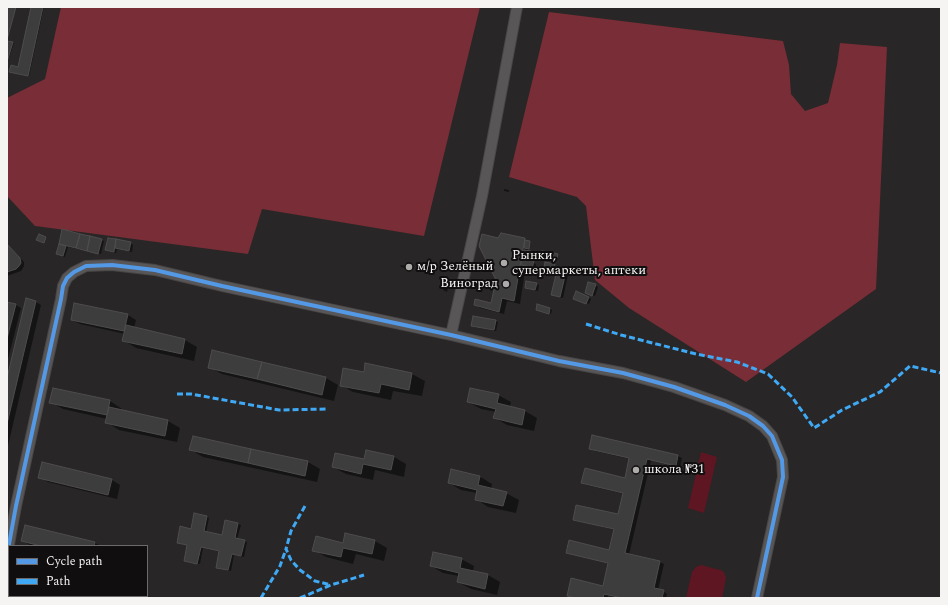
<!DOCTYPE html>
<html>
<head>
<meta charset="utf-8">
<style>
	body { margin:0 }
	#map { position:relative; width:948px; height:605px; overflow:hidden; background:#282626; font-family:Spectral,serif }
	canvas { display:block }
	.frame { position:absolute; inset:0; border:8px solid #f6f3f3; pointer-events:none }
	.legend { position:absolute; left:8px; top:545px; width:140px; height:52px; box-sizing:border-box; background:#100e0e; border:1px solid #6c6a6a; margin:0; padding:5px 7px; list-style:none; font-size:12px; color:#f6f3f3 }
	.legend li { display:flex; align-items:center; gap:8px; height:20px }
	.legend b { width:20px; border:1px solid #6c6a6a }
</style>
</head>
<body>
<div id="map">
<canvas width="948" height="605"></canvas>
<div class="frame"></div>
<ul class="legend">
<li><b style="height:5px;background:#5399e6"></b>Cycle path</li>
<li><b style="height:5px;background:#3fa9f5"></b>Path</li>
</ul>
</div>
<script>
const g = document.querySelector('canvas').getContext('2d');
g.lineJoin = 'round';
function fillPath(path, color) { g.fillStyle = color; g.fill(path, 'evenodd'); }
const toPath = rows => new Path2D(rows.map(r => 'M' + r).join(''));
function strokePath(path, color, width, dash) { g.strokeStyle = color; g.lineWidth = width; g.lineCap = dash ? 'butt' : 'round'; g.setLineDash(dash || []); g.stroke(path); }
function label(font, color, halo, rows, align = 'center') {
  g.font = font + ' Spectral,serif'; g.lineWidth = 4; g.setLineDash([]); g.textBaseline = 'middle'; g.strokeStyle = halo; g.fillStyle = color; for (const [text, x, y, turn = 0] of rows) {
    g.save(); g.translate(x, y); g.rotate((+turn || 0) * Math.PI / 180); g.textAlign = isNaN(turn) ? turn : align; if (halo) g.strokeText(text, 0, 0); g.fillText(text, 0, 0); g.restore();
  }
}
const green = toPath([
	[701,452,717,457,704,513,688,508],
	[701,565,720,570,724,572,726,578,722,598,686,598,692,572,696,567]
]);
const forest = toPath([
	[61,7,480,7,424,236,262,209,248,254,35,226,7,196,7,98,45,79],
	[549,12,783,41,789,65,791,94,805,111,828,103,837,65,840,43,887,47,876,289,746,382,629,308,595,280,586,206,577,197,509,177]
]);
const shadow = toPath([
	[7,7,16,7,7,42,14,43,7,64],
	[32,7,44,7,29,76,11,72,19,68],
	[504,189,509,190,509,192,504,191],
	[63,231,101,240,104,241,101,254,68,247,65,257,57,254],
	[108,239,131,243,133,245,132,252,117,249,116,253,109,251,106,250],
	[499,239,524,239,530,242,528,251,531,252,530,261,536,264,534,274,528,273,525,271,520,304,507,301,504,314,480,308,475,304,492,304,497,280],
	[7,244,24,262,24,266,23,268,21,271,7,276],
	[400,265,406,266,406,268,401,267],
	[566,273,568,275,563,298,555,296],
	[536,284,539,285,538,291,528,289,526,288],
	[595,285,598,287,595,296,589,294],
	[444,287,448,288,447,292,443,290],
	[589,297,591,299,589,304,577,299],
	[36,302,41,305,7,450,7,382],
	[75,304,128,315,136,320,134,328,185,340,197,347,194,361,136,348,123,340,125,334,80,324,72,320],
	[16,305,21,308,7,363,7,342],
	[550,308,552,310,551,314,540,311],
	[495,321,498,322,496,331,474,327,472,326],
	[366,365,412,374,425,381,422,396,393,391,391,400,353,392,341,385,364,373],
	[209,367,326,378,338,385,334,401,222,374],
	[53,389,110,401,122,409,122,411,168,421,180,428,177,442,119,430,106,422,107,419,63,409,51,402],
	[498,395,511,402,510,407,525,411,537,418,534,431,507,425,495,418,496,412,481,409,468,402],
	[590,448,678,456,682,458,680,467,651,460,629,555,660,562,664,564,658,590,663,591,667,594,666,598,619,598,608,596,608,598,572,598,568,596,604,587,609,563,571,554,567,552,610,551,615,530,578,521,574,519,619,516,624,494,586,485,582,483,626,479,630,459,594,451],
	[191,450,308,462,320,469,317,482,203,457],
	[366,451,394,457,406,464,404,477,375,470,373,480,346,474,333,467,364,461],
	[479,476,492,484,491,489,506,493,519,500,516,513,488,507,476,499,477,493,461,490,449,483],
	[40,477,112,480,120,485,117,499,48,482],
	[207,517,209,518,206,533,223,536,226,521,238,524,241,525,237,539,247,542,244,557,234,555,231,571,217,567,220,552,203,548,200,564,187,562,188,545,180,544,191,530],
	[22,541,95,543,101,546,32,546],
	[375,541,387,548,384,561,356,554,353,564,326,557,314,550,344,544],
	[461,559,474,566,473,572,488,575,500,582,497,595,471,589,458,582,459,576,443,573,431,566]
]);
const building = toPath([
	[7,7,16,7,7,40,7,7],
	[31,7,43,7,28,76,9,72,11,65,18,67,31,7],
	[7,41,13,42,7,62,7,41],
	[62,229,80,234,76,248,59,244,62,229],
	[501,233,525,238,514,301,502,298,499,312,474,305,475,299,491,303,496,280,479,246,482,234,498,238,501,233],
	[39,234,46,237,44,243,36,240,39,234],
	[80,234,90,236,87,251,76,248,80,234],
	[90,236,102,239,98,254,87,251,90,236],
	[108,238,116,239,114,252,105,250,108,238],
	[116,239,131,242,129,251,115,248,116,239],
	[525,240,530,241,529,249,524,248,525,240],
	[7,244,20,258,21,263,19,266,16,269,7,272,7,244],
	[59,244,66,246,63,256,56,254,59,244],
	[524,250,531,251,529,260,522,259,524,250],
	[542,251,550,252,549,257,541,255,542,251],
	[550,252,558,254,557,258,549,257,550,252],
	[522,259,534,261,531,273,525,272,526,266,521,265,522,259],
	[545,262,555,264,553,271,544,268,545,262],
	[557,270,566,272,560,297,551,295,557,270],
	[526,281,537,283,535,290,525,288,526,281],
	[588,282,596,284,592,296,585,293,588,282],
	[576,291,589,297,586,304,573,299,576,291],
	[26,298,36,301,7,424,7,378,26,298],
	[7,302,16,304,7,338,7,302],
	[74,303,128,314,124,331,71,320,74,303],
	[537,304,550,308,549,314,536,310,537,304],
	[473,316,496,320,494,330,471,326,473,316],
	[126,325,185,339,182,354,122,341,126,325],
	[212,350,262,362,257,379,208,368,212,350],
	[262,362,326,377,322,395,257,379,262,362],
	[365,363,412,373,409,390,381,384,379,393,340,386,343,368,364,372,365,363],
	[53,388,110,400,107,415,49,403,53,388],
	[470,388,499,394,497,403,525,410,522,425,493,418,496,409,467,402,470,388],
	[109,407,168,420,165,436,105,423,109,407],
	[592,435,678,455,676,466,647,459,625,553,660,561,654,588,664,590,662,598,622,598,604,594,603,598,575,598,567,596,571,578,603,586,608,563,566,553,569,540,609,550,614,529,573,520,576,505,618,514,623,493,581,483,585,468,625,478,629,458,589,449,592,435],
	[193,436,251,449,248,463,189,450,193,436],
	[251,449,308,461,305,476,248,463,251,449],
	[366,450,394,456,391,470,363,464,361,474,332,467,335,453,364,459,366,450],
	[42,462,112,479,108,495,38,478,42,462],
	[451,469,480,476,478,485,507,492,503,506,475,500,477,490,448,483,451,469],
	[194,513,207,516,204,531,222,535,225,520,238,523,235,538,245,540,241,556,232,554,228,570,216,568,219,551,201,547,197,564,184,561,187,545,177,543,180,526,191,529,194,513],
	[25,525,95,542,94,546,41,546,21,541,25,525],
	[345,533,375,540,372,554,343,548,341,557,312,551,316,536,343,543,345,533],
	[433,552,462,558,460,568,488,574,485,589,457,582,459,573,430,566,433,552],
	[9,596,64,596,73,598,9,598,9,596]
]);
const secondary = toPath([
	[451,335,482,196,517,7],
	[7,555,16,506,61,299,63,286,67,278,74,272,86,266,112,265,155,270,222,286,451,335,559,361,623,373,674,387,725,405,749,416,763,426,772,436,782,460,783,477,757,598]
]);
const quiet = toPath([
	[586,324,621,335,696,354,737,362,768,374,792,397,814,428,842,410,880,392,910,366,941,373],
	[177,394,191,394,279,410,327,409],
	[305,506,291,531,286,549,291,560,300,570,315,581,331,585],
	[261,598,280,566,286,549],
	[300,598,331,585,364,575]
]);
const cycleway = toPath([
	[7,555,16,506,61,299,63,286,67,278,74,272,86,266,112,265,155,270,222,286,451,335,559,361,623,373,674,387,725,405,749,416,763,426,772,436,782,460,783,477,757,598]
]);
const markers = [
	[504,263,4,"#aeabab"],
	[409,267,4,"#aeabab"],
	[506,284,4,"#aeabab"],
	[636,470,4,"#aeabab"]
];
const poiNames = [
	["Рынки,",512,256],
	["супермаркеты, аптеки",512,271],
	["м/р Зелёный",417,267],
	["Виноград",498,284,"right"],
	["школа №31",644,470]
];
fillPath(green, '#5e1623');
fillPath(forest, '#792d36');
fillPath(shadow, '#0007');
fillPath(building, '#3e3d3d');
strokePath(building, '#4e4c4c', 1);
strokePath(secondary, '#474545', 12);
strokePath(secondary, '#585656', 10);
strokePath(quiet, '#3fa9f5', 3, [6, 3]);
strokePath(cycleway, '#5399e6', 4);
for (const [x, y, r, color] of markers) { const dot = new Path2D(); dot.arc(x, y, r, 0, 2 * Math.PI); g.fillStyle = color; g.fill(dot); strokePath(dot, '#100e0e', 1.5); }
label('13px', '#f6f3f3', '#100e0e', poiNames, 'left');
</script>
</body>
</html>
